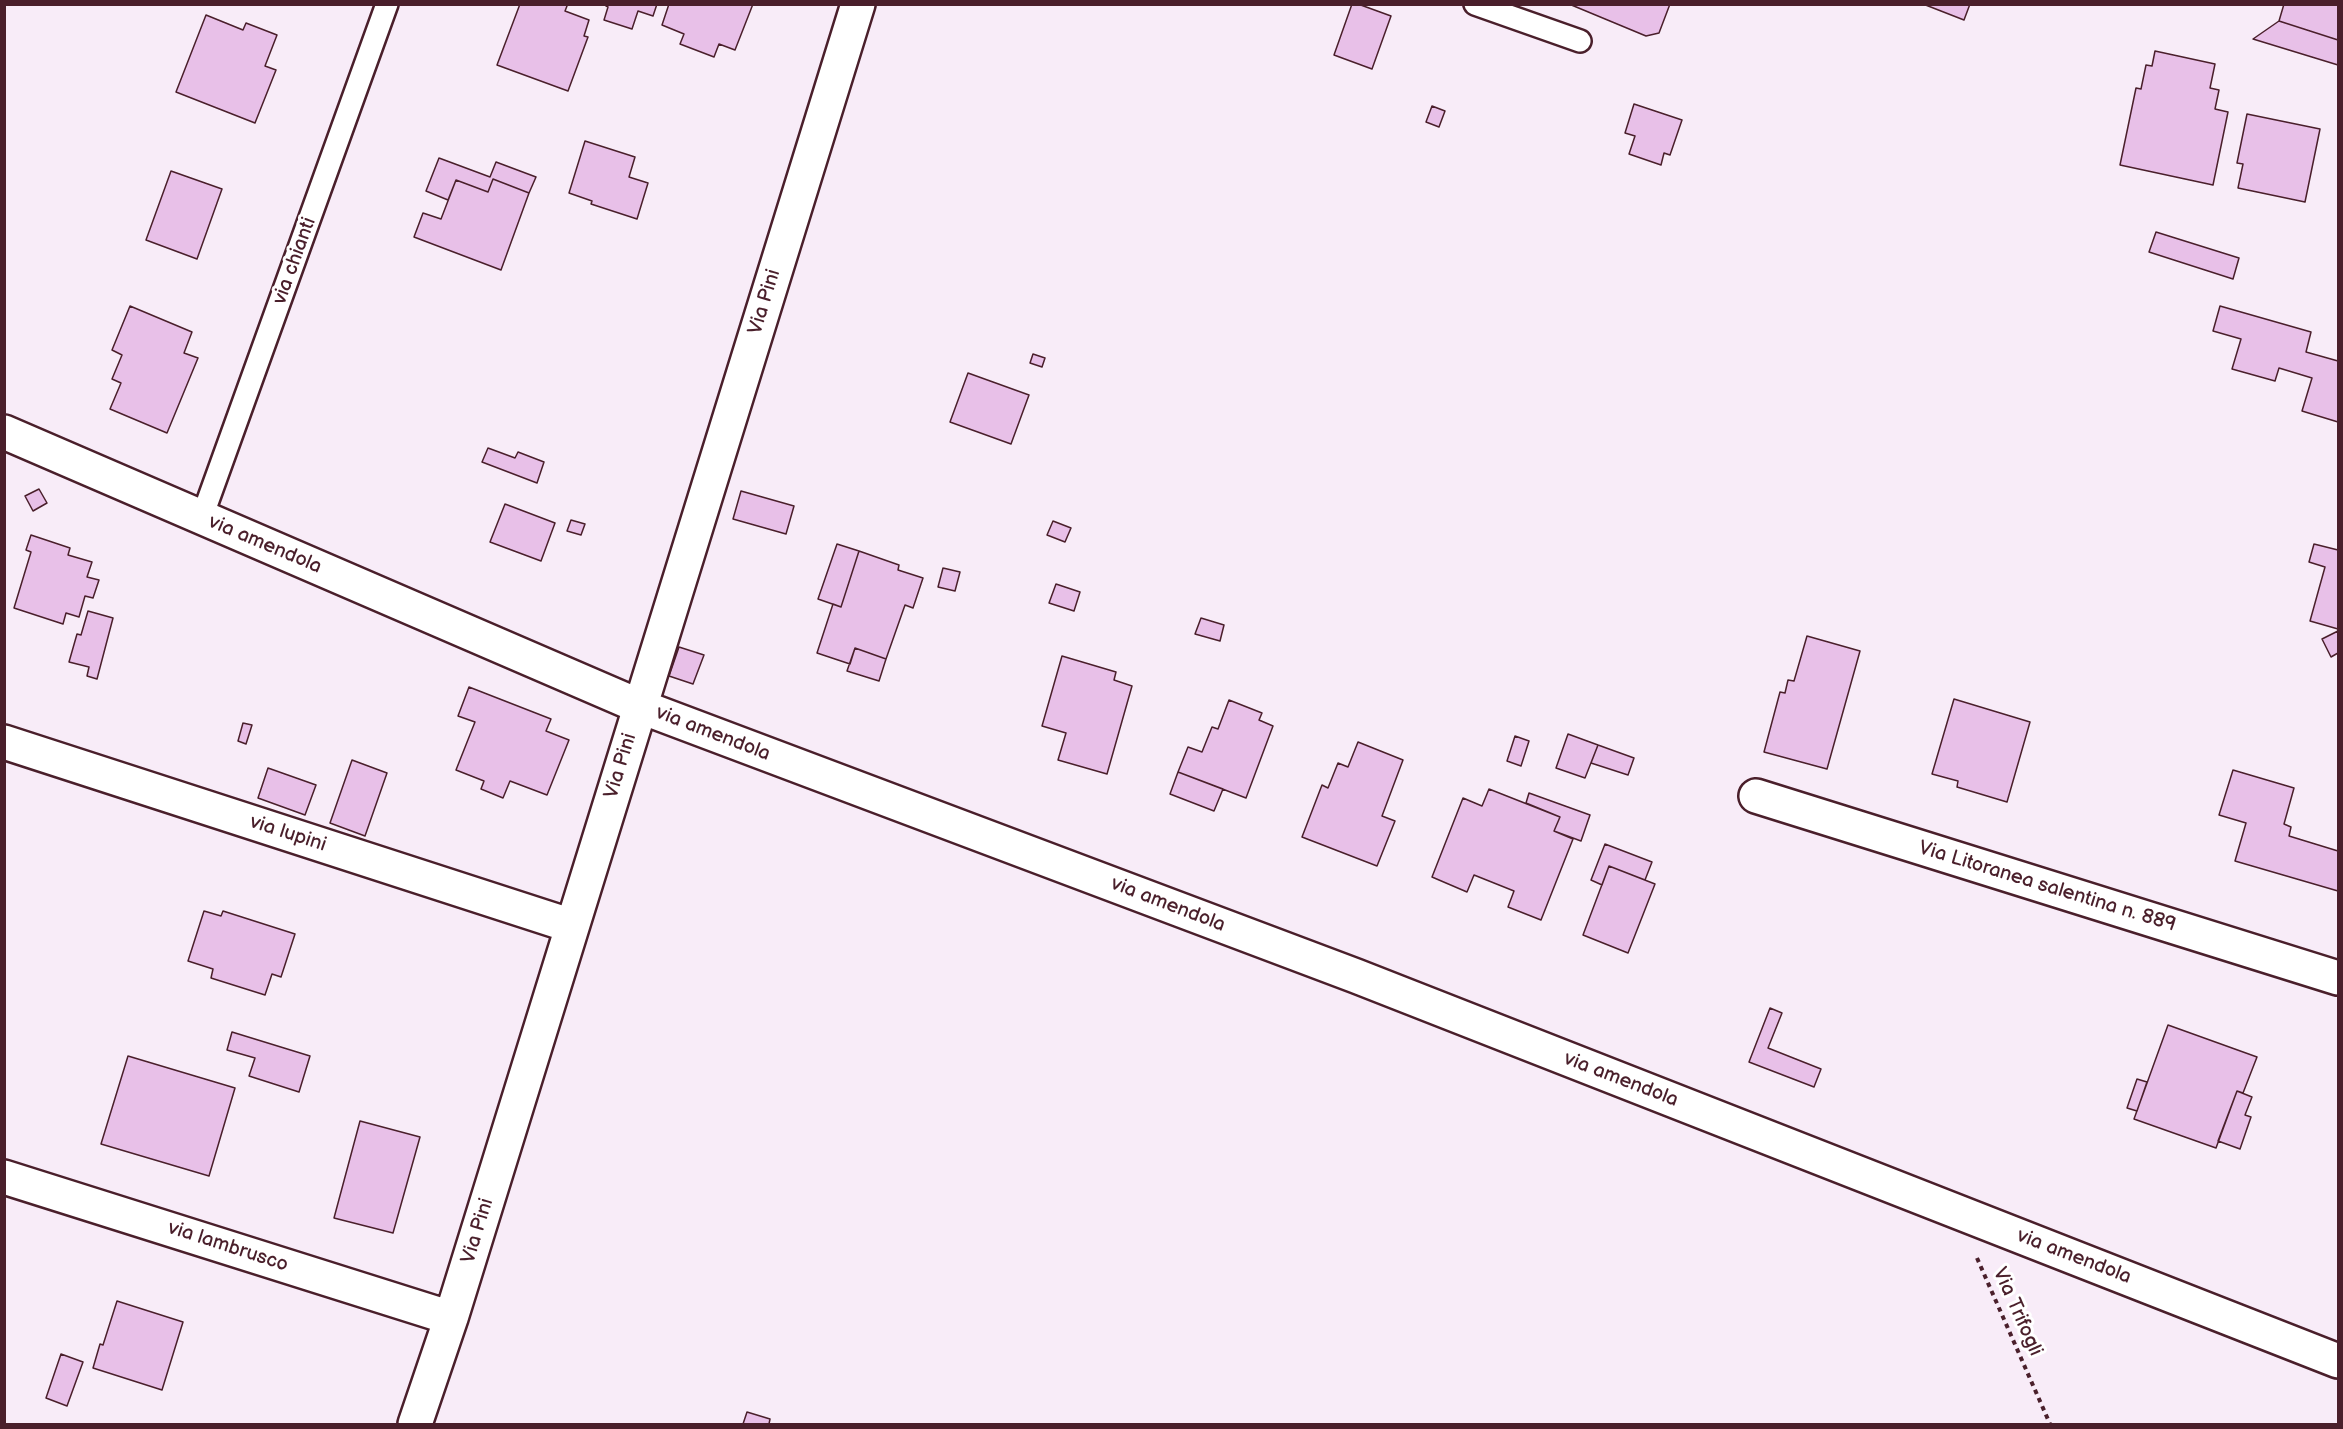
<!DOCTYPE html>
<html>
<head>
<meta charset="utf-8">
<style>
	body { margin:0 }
	#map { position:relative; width:2343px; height:1429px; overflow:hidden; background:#f8ecf8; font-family:"Balsamiq Sans",sans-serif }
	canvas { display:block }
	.frame { position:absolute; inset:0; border:6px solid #4a1f2b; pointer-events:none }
</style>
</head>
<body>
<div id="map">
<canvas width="2343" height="1429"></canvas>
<div class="frame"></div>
</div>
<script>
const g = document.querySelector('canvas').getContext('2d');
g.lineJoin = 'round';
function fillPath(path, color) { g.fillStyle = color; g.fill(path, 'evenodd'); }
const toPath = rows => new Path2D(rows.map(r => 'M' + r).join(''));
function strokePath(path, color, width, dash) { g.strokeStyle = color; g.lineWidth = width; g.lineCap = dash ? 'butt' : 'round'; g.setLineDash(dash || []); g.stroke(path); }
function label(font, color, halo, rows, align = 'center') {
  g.font = font + ' "Balsamiq Sans",sans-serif'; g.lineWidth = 6; g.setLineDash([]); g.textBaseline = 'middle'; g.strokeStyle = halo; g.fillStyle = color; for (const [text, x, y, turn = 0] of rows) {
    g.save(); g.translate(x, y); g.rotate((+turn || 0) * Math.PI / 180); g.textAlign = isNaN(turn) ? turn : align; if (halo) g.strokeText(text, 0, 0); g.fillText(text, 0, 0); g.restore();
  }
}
const building = toPath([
	[520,4,564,4,567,6,565,11,589,20,584,36,588,37,568,91,497,65,520,4],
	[657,4,653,16,638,11,632,29,604,20,608,7,603,4,657,4],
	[669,4,753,4,735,50,719,44,714,57,680,44,684,34,662,25,669,4],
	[1352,4,1358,4,1391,16,1372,69,1334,55,1352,4],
	[1569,4,1670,4,1659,33,1646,36,1569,4],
	[1923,4,1970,4,1964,20,1923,4],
	[2284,4,2338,4,2338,40,2279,21,2284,4],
	[206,15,243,30,246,23,277,35,265,66,276,70,255,123,176,92,206,15],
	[2279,21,2338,40,2338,65,2253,39,2279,21],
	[2155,51,2215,64,2210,88,2219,90,2215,109,2228,112,2213,185,2120,165,2136,88,2141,89,2146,65,2152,66,2155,51],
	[1634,104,1682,120,1670,155,1664,153,1661,165,1629,154,1635,136,1625,133,1634,104],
	[1432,106,1445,111,1439,127,1426,122,1432,106],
	[2247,114,2320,129,2305,202,2238,188,2243,164,2237,163,2247,114],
	[585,141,635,157,629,177,648,183,637,219,591,204,592,201,569,193,585,141],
	[439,158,490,177,496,162,536,177,529,193,493,179,488,192,456,180,448,200,426,191,439,158],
	[171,171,222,189,197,259,146,240,171,171],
	[493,179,529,193,501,270,414,237,423,213,441,219,456,180,488,192,493,179],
	[2156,232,2239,258,2233,279,2149,252,2156,232],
	[130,306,192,332,184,353,198,358,167,433,110,409,121,383,112,379,122,355,112,350,130,306],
	[2220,306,2311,332,2306,352,2338,361,2338,422,2302,411,2312,378,2279,368,2275,381,2232,369,2241,339,2213,331,2220,306],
	[1033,354,1045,358,1042,367,1030,363,1033,354],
	[968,373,1029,395,1011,444,950,422,968,373],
	[488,448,515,458,518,452,544,462,537,483,482,462,488,448],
	[39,489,47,503,33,511,25,496,39,489],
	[741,491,794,506,786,534,733,519,741,491],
	[505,504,555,523,541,561,490,542,505,504],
	[571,520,585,524,581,535,567,531,571,520],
	[1053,521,1071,528,1065,542,1047,535,1053,521],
	[31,535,70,548,68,555,92,562,87,577,99,580,93,598,85,596,79,617,66,613,63,624,14,608,31,552,26,550,31,535],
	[837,544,859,551,841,607,818,599,837,544],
	[2314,544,2338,550,2338,629,2310,621,2325,567,2309,562,2314,544],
	[859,551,899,565,898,570,923,578,913,608,905,605,886,659,855,648,850,664,817,653,833,604,841,607,859,551],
	[943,568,960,572,955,591,938,587,943,568],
	[1056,584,1080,592,1074,611,1049,603,1056,584],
	[88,611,113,618,97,679,87,676,89,667,69,662,77,634,81,635,88,611],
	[1201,618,1224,625,1220,641,1195,634,1201,618],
	[2338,631,2338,653,2331,657,2322,639,2338,631],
	[1807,636,1860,651,1827,769,1764,752,1780,692,1785,693,1788,680,1794,681,1807,636],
	[679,647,704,655,693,684,669,676,679,647],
	[855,648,886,659,879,681,847,671,855,648],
	[1062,656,1116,672,1114,680,1132,686,1107,774,1058,760,1066,733,1042,726,1062,656],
	[469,687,551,719,546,731,569,740,547,795,510,781,503,798,481,789,484,781,456,770,475,722,458,716,469,687],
	[1954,699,2030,722,2007,802,1957,787,1958,781,1932,774,1954,699],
	[1229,700,1262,713,1259,720,1273,726,1246,798,1178,772,1188,747,1202,752,1212,727,1218,729,1229,700],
	[243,723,252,725,246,744,238,741,243,723],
	[1568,734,1598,745,1585,778,1556,768,1568,734],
	[1515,736,1529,741,1521,766,1507,761,1515,736],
	[1358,742,1403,760,1382,816,1395,821,1377,866,1302,837,1322,785,1328,788,1338,763,1348,767,1358,742],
	[1598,745,1634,758,1628,775,1591,763,1598,745],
	[352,760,387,773,365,836,330,823,352,760],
	[268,768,316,785,305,815,258,798,268,768],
	[2233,770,2294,788,2284,824,2291,827,2289,836,2338,851,2338,891,2235,861,2246,823,2219,815,2233,770],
	[1178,772,1223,789,1214,811,1170,794,1178,772],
	[1489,789,1560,817,1554,831,1573,839,1541,920,1508,907,1514,891,1474,875,1467,892,1432,877,1463,798,1482,806,1489,789],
	[1529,793,1590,815,1581,841,1554,831,1560,817,1526,803,1529,793],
	[1605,844,1652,862,1645,880,1609,866,1602,885,1591,880,1605,844],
	[1609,866,1655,884,1628,953,1583,935,1609,866],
	[204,911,221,916,223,911,295,934,281,977,272,974,265,995,211,978,213,969,188,961,204,911],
	[1770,1008,1782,1013,1768,1048,1821,1069,1814,1087,1749,1062,1770,1008],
	[2168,1025,2257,1057,2243,1093,2237,1091,2216,1148,2134,1119,2168,1025],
	[232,1032,310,1056,299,1092,249,1076,255,1058,227,1050,232,1032],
	[128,1056,235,1088,209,1176,101,1144,128,1056],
	[2137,1079,2147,1082,2137,1111,2127,1108,2137,1079],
	[2237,1091,2252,1097,2245,1115,2251,1117,2240,1149,2218,1141,2237,1091],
	[360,1121,420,1137,393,1233,334,1218,360,1121],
	[117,1301,183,1322,162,1390,93,1368,100,1344,103,1345,117,1301],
	[61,1354,83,1362,67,1406,46,1398,61,1354],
	[747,1412,770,1419,769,1424,743,1424,747,1412]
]);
const path = toPath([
	[1977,1258,2050,1424]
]);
const lane = toPath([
	[1475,4,1580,41],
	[202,517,387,4]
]);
const street = toPath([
	[4,432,639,706,1356,976,2338,1361],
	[4,742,572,926],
	[1756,796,2338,978],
	[4,1177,451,1318],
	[415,1424,451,1318,858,4]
]);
const streetNames = [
	["via chianti",295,261,-70],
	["Via Pini",765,302,-73],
	["via amendola",265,545,23],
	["via amendola",713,734,21],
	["Via Pini",621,766,-73],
	["via lupini",288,834,18],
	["Via Litoranea salentina n. 889",2047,887,17],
	["via amendola",1168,905,21],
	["via amendola",1621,1080,21],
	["Via Pini",478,1231,-73],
	["via lambrusco",228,1247,18],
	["via amendola",2074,1257,21],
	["Via Trifogli",2017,1312,66]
];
fillPath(building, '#e8c0e8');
strokePath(building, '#4a1f2b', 1.5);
strokePath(lane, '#4a1f2b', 26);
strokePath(street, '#4a1f2b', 38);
strokePath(path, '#4a1f2b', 4, [4.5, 4.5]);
strokePath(lane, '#fff', 21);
strokePath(street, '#fff', 33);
label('20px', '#4a1f2b', '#fff', streetNames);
</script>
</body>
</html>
